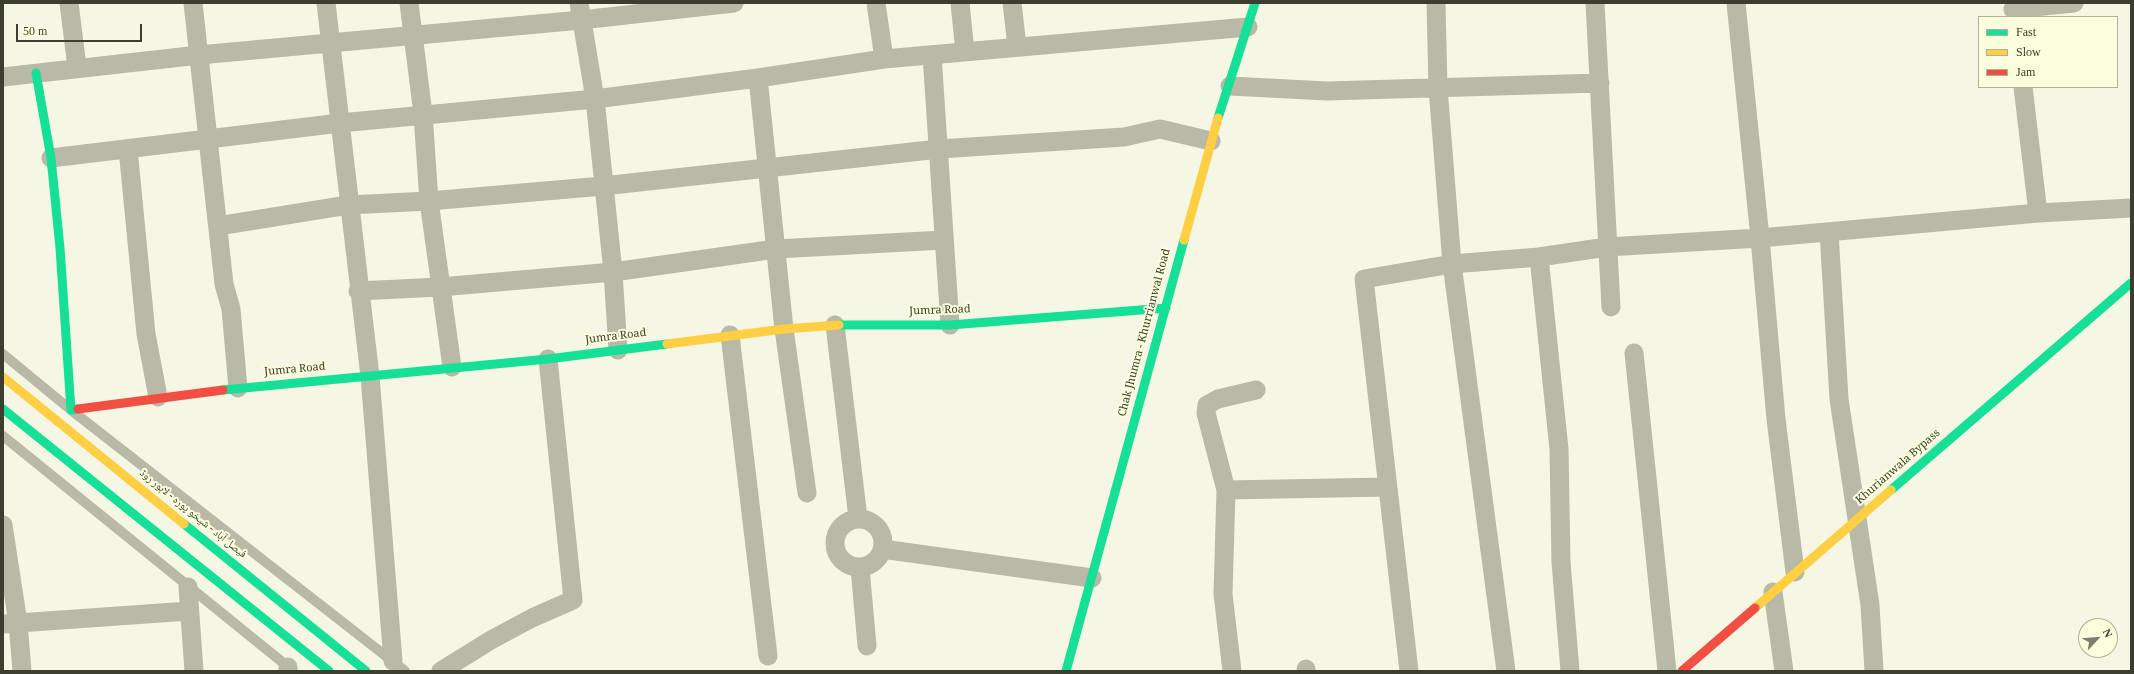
<!DOCTYPE html>
<html>
<head>
<meta charset="utf-8">
<style>
	body { margin:0 }
	#map { position:relative; width:2134px; height:674px; overflow:hidden; background:#f5f6e4; font-family:Georgia,serif }
	canvas { display:block }
	.frame { position:absolute; inset:0; border:4px solid #3c3e30; pointer-events:none }
	.legend { position:absolute; left:1978px; top:16px; width:140px; height:72px; box-sizing:border-box; background:#fbfedc; border:1px solid #afb197; margin:0; padding:5px 7px; list-style:none; font-size:12px; color:#3c3e30 }
	.legend li { display:flex; align-items:center; gap:8px; height:20px }
	.legend b { width:20px; border:1px solid #afb197 }
	.north { position:absolute; left:2078px; top:618px; width:40px; height:40px; box-sizing:border-box; background:#fbfedc; border:1px solid #afb197; border-radius:50%; rotate:64deg; font-size:11px; font-weight:700; line-height:16px; text-align:center; color:#3c3e30 }
	.north::after { content:''; display:block; margin:auto; width:14px; height:18px; background:#7d7e6f; clip-path:polygon(50% 0,100% 100%,50% 72%,0 100%) }
	.scale { position:absolute; left:16px; top:24px; width:126px; height:18px; box-sizing:border-box; border:2px solid #3c3e30; border-top:0; padding-left:5px; font-size:12px; line-height:14px; white-space:nowrap; color:#3c3e30; -webkit-text-stroke:3px #fbfedc; paint-order:stroke }
</style>
</head>
<body>
<div id="map">
<canvas width="2134" height="674"></canvas>
<div class="frame"></div>
<ul class="legend">
<li><b style="height:5px;background:#16e098"></b>Fast</li>
<li><b style="height:5px;background:#ffcf43"></b>Slow</li>
<li><b style="height:5px;background:#f24e42"></b>Jam</li>
</ul>
<div class="north">N</div>
<div class="scale">50 m</div>
</div>
<script>
const g = document.querySelector('canvas').getContext('2d');
g.lineJoin = 'round';
const toPath = rows => new Path2D(rows.map(r => 'M' + r).join(''));
function strokePath(path, color, width, dash) { g.strokeStyle = color; g.lineWidth = width; g.lineCap = dash ? 'butt' : 'round'; g.setLineDash(dash || []); g.stroke(path); }
function label(font, color, halo, rows, align = 'center') {
  g.font = font + ' Georgia,"Noto Naskh Arabic",serif'; g.lineWidth = 4; g.setLineDash([]); g.textBaseline = 'middle'; g.strokeStyle = halo; g.fillStyle = color; for (const [text, x, y, turn = 0] of rows) {
    g.save(); g.translate(x, y); g.rotate((+turn || 0) * Math.PI / 180); g.textAlign = isNaN(turn) ? turn : align; if (halo) g.strokeText(text, 0, 0); g.fillText(text, 0, 0); g.restore();
  }
}
const lane = toPath([
	[3,354,71,410,405,671],
	[3,436,292,670]
]);
const street = toPath([
	[69,3,77,67],
	[193,3,224,284,231,309,238,388],
	[326,3,370,376,393,661],
	[409,3,423,114,429,201,452,367],
	[579,3,595,99,613,272,618,350],
	[876,3,884,59],
	[960,3,965,52],
	[1012,3,1017,46],
	[1436,3,1438,88,1452,264,1506,671],
	[1595,3,1611,307],
	[1736,3,1760,238,1776,419,1795,572],
	[2013,9,2074,3],
	[932,55,950,325],
	[3,77,199,55,581,20,734,3],
	[758,78,784,329,807,493],
	[1230,86,1327,91,1600,83],
	[2023,87,2038,213],
	[128,149,146,334,158,397],
	[51,158,340,123,595,99,758,78,884,59,1248,27],
	[218,226,348,205,429,201,603,186,939,149,1124,137,1160,129,1211,141],
	[1829,232,1839,399,1870,605,1874,671],
	[1539,257,1559,449,1561,562,1570,671],
	[358,291,440,287,613,272,776,249,944,240],
	[835,325,858,518],
	[730,335,768,656],
	[1634,353,1667,671],
	[1226,490,1388,487],
	'835 543a24 24 0 1 1 48 0a24 24 0 1 1-48 0Z',
	[3,525,18,623,189,611],
	[882,549,1092,578],
	[860,568,867,646],
	[188,587,194,671],
	[1773,592,1784,671],
	[3,624,18,623,22,671],
	[288,667,288,671],
	[1306,669,1306,671],
	[441,671,491,640,532,618,573,600,548,359],
	[1232,671,1223,594,1226,490,1206,413,1207,405,1218,399,1256,390],
	[1409,671,1364,279,1452,264,1539,257,1607,247,1760,238,2038,213,2131,208]
]);
const fast = toPath([
	[36,73,51,158,60,248,71,410,78,409],
	[1218,118,1255,3],
	[839,325,950,325,1166,308],
	[223,390,548,359,667,344],
	[3,409,329,671],
	[1891,490,2131,283],
	[184,524,366,671],
	[1066,671,1184,240]
]);
const slow = toPath([
	[1184,240,1218,118],
	[667,344,784,329,839,325],
	[3,377,184,524],
	[1755,608,1891,490]
]);
const jam = toPath([
	[78,409,223,390],
	[1682,671,1755,608]
]);
const streetNames = [
	["Jumra Road",940,312,-2],
	["Chak Jhumra - Khurrianwal Road",1146,333,-75],
	["Jumra Road",616,338,-7],
	["Jumra Road",295,371,-5],
	["Khurianwala Bypass",1899,468,-41],
	["فیصل آباد - شیخو پورہ - لاہور روڈ",192,515,39]
];
strokePath(lane, '#b8b9a6', 10);
strokePath(street, '#b8b9a6', 19);
strokePath(fast, '#16e098', 9);
strokePath(slow, '#ffcf43', 9);
strokePath(jam, '#f24e42', 9);
label('11px', '#3c3e30', '#fbfedc', streetNames);
</script>
</body>
</html>
